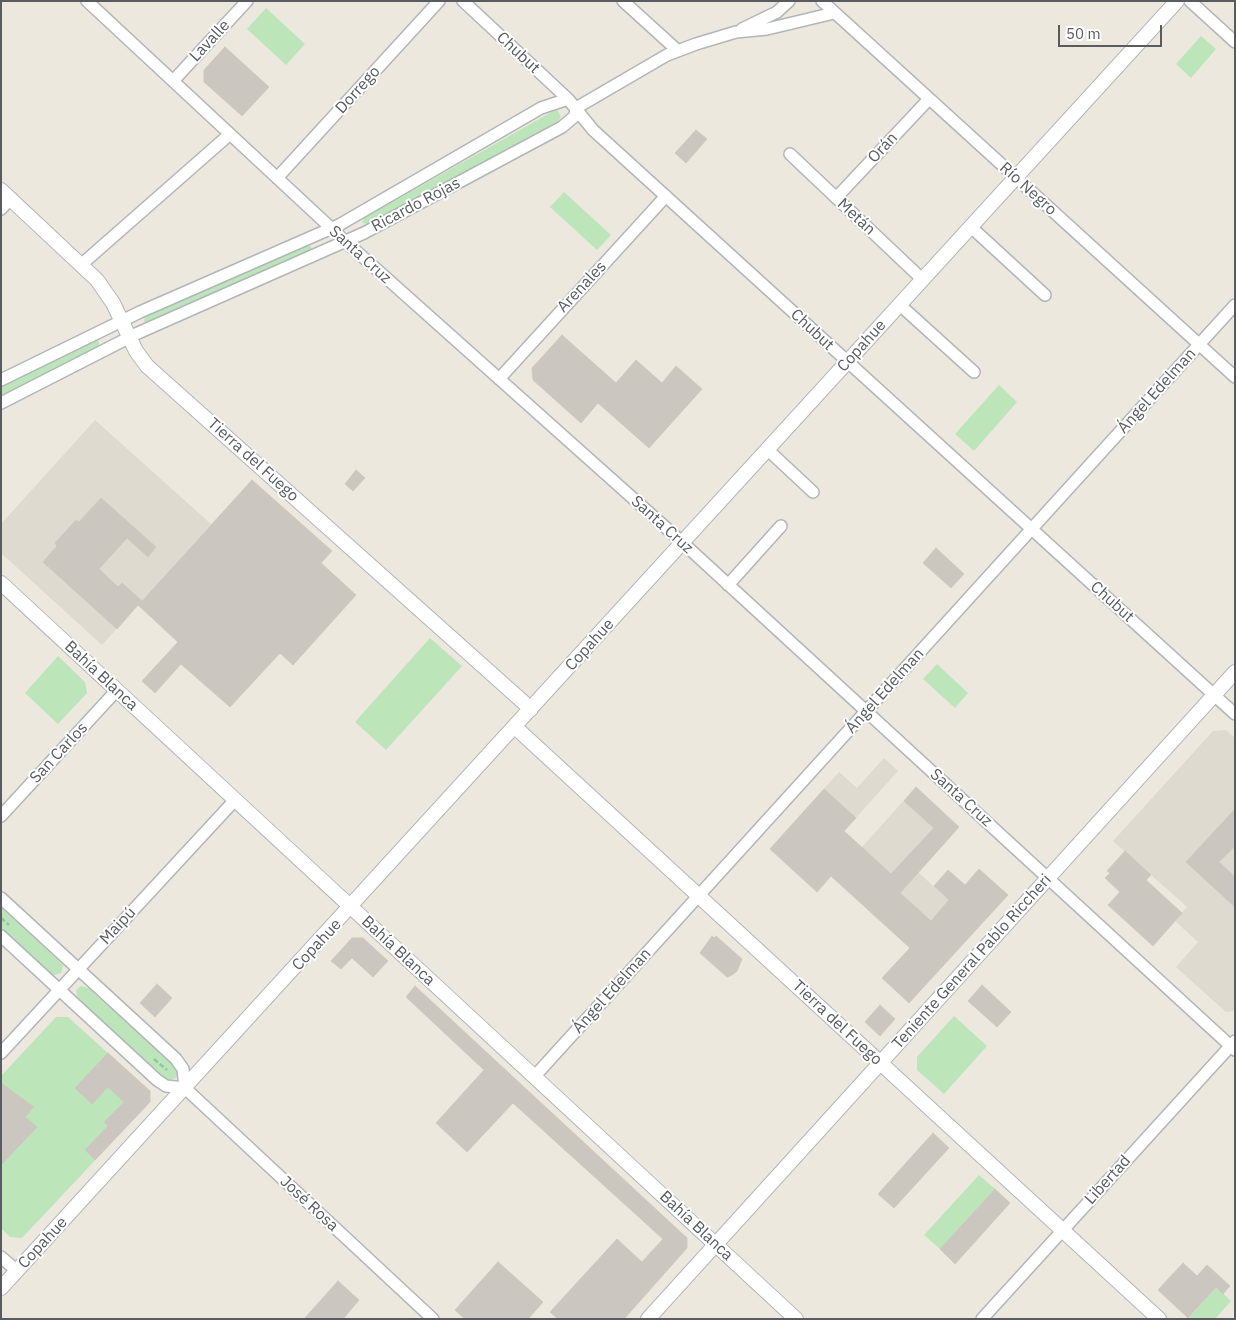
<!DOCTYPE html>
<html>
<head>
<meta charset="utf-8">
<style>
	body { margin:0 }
	#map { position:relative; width:1236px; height:1320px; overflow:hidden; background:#ece8de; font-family:"IBM Plex Sans",sans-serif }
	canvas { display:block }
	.frame { position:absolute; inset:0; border:2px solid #585c60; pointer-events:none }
	.scale { position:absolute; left:1058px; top:25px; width:104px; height:22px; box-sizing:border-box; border:2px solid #585c60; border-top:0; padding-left:6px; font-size:15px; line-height:18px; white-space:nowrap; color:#585c60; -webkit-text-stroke:4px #fff; paint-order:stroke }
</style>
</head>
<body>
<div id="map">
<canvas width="1236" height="1320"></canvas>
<div class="frame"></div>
<div class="scale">50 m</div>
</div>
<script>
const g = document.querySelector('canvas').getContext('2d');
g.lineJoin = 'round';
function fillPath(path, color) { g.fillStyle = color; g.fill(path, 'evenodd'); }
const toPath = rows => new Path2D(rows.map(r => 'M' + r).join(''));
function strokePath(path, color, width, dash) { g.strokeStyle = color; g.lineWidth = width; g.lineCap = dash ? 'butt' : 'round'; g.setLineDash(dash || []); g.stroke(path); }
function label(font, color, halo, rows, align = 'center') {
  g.font = font + ' "IBM Plex Sans",sans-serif'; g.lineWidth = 4; g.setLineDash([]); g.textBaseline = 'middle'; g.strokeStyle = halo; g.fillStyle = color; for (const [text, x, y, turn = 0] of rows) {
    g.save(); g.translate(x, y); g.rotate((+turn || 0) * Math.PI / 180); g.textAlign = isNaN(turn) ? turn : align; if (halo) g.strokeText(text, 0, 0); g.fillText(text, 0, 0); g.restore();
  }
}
const education = toPath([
	[95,420,211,524,102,645,1,553,1,524],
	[1226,730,1235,738,1235,1011,1226,1012,1176,967,1198,942,1175,921,1187,907,1113,841,1213,731],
	[884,758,898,771,844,831,862,847,916,787,959,827,918,872,978,927,937,972,831,876,817,892,770,849,839,772,857,788]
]);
const green = toPath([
	[266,8,305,44,286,65,247,29],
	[1201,36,1216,49,1191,78,1176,64],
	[557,109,561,117,558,121,368,224,362,223,364,218],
	[564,192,611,235,597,250,550,207],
	[309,244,313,250,147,323,144,321,145,316],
	[96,339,99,342,99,347,1,397,1,385],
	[999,385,1017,402,974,451,955,434],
	[430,638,462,666,386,750,355,722],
	[58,656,85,682,87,693,58,724,25,693],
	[937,664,968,693,955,708,923,679],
	[1,907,60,962,63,966,61,973,54,975,50,973,1,928],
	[81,986,88,988,175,1067,178,1074,176,1078,169,1080,165,1078,78,999,76,990],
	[954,1016,987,1046,944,1094,917,1070,917,1057],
	[56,1017,68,1017,150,1091,150,1102,22,1238,10,1237,1,1228,1,1076],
	[979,1175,995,1189,940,1249,924,1235],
	[1216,1287,1231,1301,1215,1319,1188,1319]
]);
const building = toPath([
	[225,47,269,87,242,116,204,82,204,70,225,47],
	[696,130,707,139,686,163,675,153,696,130],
	[562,335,616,383,636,360,662,383,676,366,702,389,649,448,598,403,581,423,533,380,532,368,562,335],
	[356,470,365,478,353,491,345,484,356,470],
	[252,480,332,551,321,563,356,595,293,665,280,653,230,707,181,664,155,693,142,681,178,642,138,605,117,629,43,562,57,546,55,543,76,520,79,522,101,498,156,547,148,557,127,538,99,569,118,587,122,583,142,601,252,480],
	[936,548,964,574,951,588,923,563,936,548],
	[916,787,959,827,900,893,931,921,949,900,934,886,948,870,965,885,979,869,1008,895,909,1003,882,978,910,948,831,876,817,892,770,849,824,789,856,818,844,831,891,874,934,828,904,801,916,787],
	[1235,809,1235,846,1219,862,1235,877,1235,907,1186,862,1235,809],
	[1125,851,1151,875,1146,880,1182,913,1153,946,1108,905,1120,892,1105,878,1110,873,1107,871,1125,851],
	[712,936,714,938,716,936,742,959,737,971,732,975,727,977,700,953,712,936],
	[352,938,363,938,388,961,373,977,352,958,341,969,331,961,352,938],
	[157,984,172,998,155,1017,140,1003,157,984],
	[982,985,1011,1012,997,1027,968,1001,982,985],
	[415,986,687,1238,687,1248,624,1319,558,1319,550,1312,617,1239,642,1262,663,1239,513,1103,467,1152,436,1123,484,1070,406,997,415,986],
	[880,1005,895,1019,880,1036,865,1022,880,1005],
	[108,1053,150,1091,150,1102,95,1160,85,1150,108,1126,104,1122,124,1102,108,1087,92,1104,75,1088,108,1053],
	[1,1083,34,1107,25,1117,37,1127,1,1165,1,1083],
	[933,1133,949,1148,894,1208,878,1194,933,1133],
	[995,1189,1010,1203,955,1264,940,1249,995,1189],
	[498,1262,543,1302,528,1319,465,1319,455,1310,498,1262],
	[1183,1263,1197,1276,1207,1265,1230,1286,1223,1294,1216,1287,1188,1318,1158,1290,1183,1263],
	[338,1281,359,1300,343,1319,304,1319,338,1281]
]);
const path = toPath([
	[1,918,9,925],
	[154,1059,167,1070]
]);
const minor = toPath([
	[87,1,346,242,683,543,1235,1050],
	[463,1,568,99,593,130,1235,714],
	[623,1,677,50],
	[822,1,1235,377],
	[1190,1,1235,42],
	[742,29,777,12,789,1],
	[173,81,247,1],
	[790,154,923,280],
	[277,178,439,1],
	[836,198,929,99],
	[1,209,11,198],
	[971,227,1045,295],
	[82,264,230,134],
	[900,305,974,372],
	[499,379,666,196],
	[1,380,140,312,339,225,541,108,568,99],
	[1,403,138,333,364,233,562,127,575,116,576,108,667,55,696,44,736,32,767,29,834,13],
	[768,450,813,492],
	[728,585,781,526],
	[1,816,117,690],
	[1,898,176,1059,183,1069,185,1088],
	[1,936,157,1080,166,1086,185,1088,433,1319],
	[1,1053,235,800],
	[534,1077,1235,305],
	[1,1257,17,1271],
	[982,1319,1235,1041]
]);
const tertiary = toPath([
	[1,190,97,280,113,303,136,351,147,366,531,709],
	[1,583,796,1319],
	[515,727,1159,1319],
	[1,1288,1177,1],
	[648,1319,1235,672]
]);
const streetNames = [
	["Lavalle",210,41,-47],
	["Chubut",518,53,43],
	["Dorrego",358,90,-48],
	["Orán",883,148,-47],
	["Río Negro",1028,189,42],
	["Ricardo Rojas",416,205,-28],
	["Metán",856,217,43],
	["Santa Cruz",360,255,42],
	["Arenales",582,287,-47],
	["Chubut",812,330,43],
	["Copahue",862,346,-48],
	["Ángel Edelman",1157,391,-48],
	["Tierra del Fuego",253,460,42],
	["Santa Cruz",662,525,42],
	["Chubut",1112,602,42],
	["Copahue",590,645,-48],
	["Bahía Blanca",101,676,43],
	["Ángel Edelman",885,691,-48],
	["San Carlos",59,753,-47],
	["Santa Cruz",961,798,42],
	["Maipú",118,926,-47],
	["Copahue",317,945,-47],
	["Bahía Blanca",398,951,43],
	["Teniente General Pablo Riccheri",972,962,-48],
	["Ángel Edelman",612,991,-48],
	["Tierra del Fuego",837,1023,43],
	["Libertad",1108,1180,-48],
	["José Rosa",309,1204,43],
	["Bahía Blanca",696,1226,43],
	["Copahue",43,1243,-47]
];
fillPath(education, '#dedacf');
fillPath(green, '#bce5ba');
fillPath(building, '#cbc6c0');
strokePath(building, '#d0c9bd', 1);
strokePath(minor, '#b2b6ba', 14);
strokePath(tertiary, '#b2b6ba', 16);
strokePath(path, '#92c69f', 2.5, [5, 2.5]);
strokePath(minor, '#fff', 11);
strokePath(tertiary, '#fff', 14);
label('16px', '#585c60', '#fff', streetNames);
</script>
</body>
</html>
